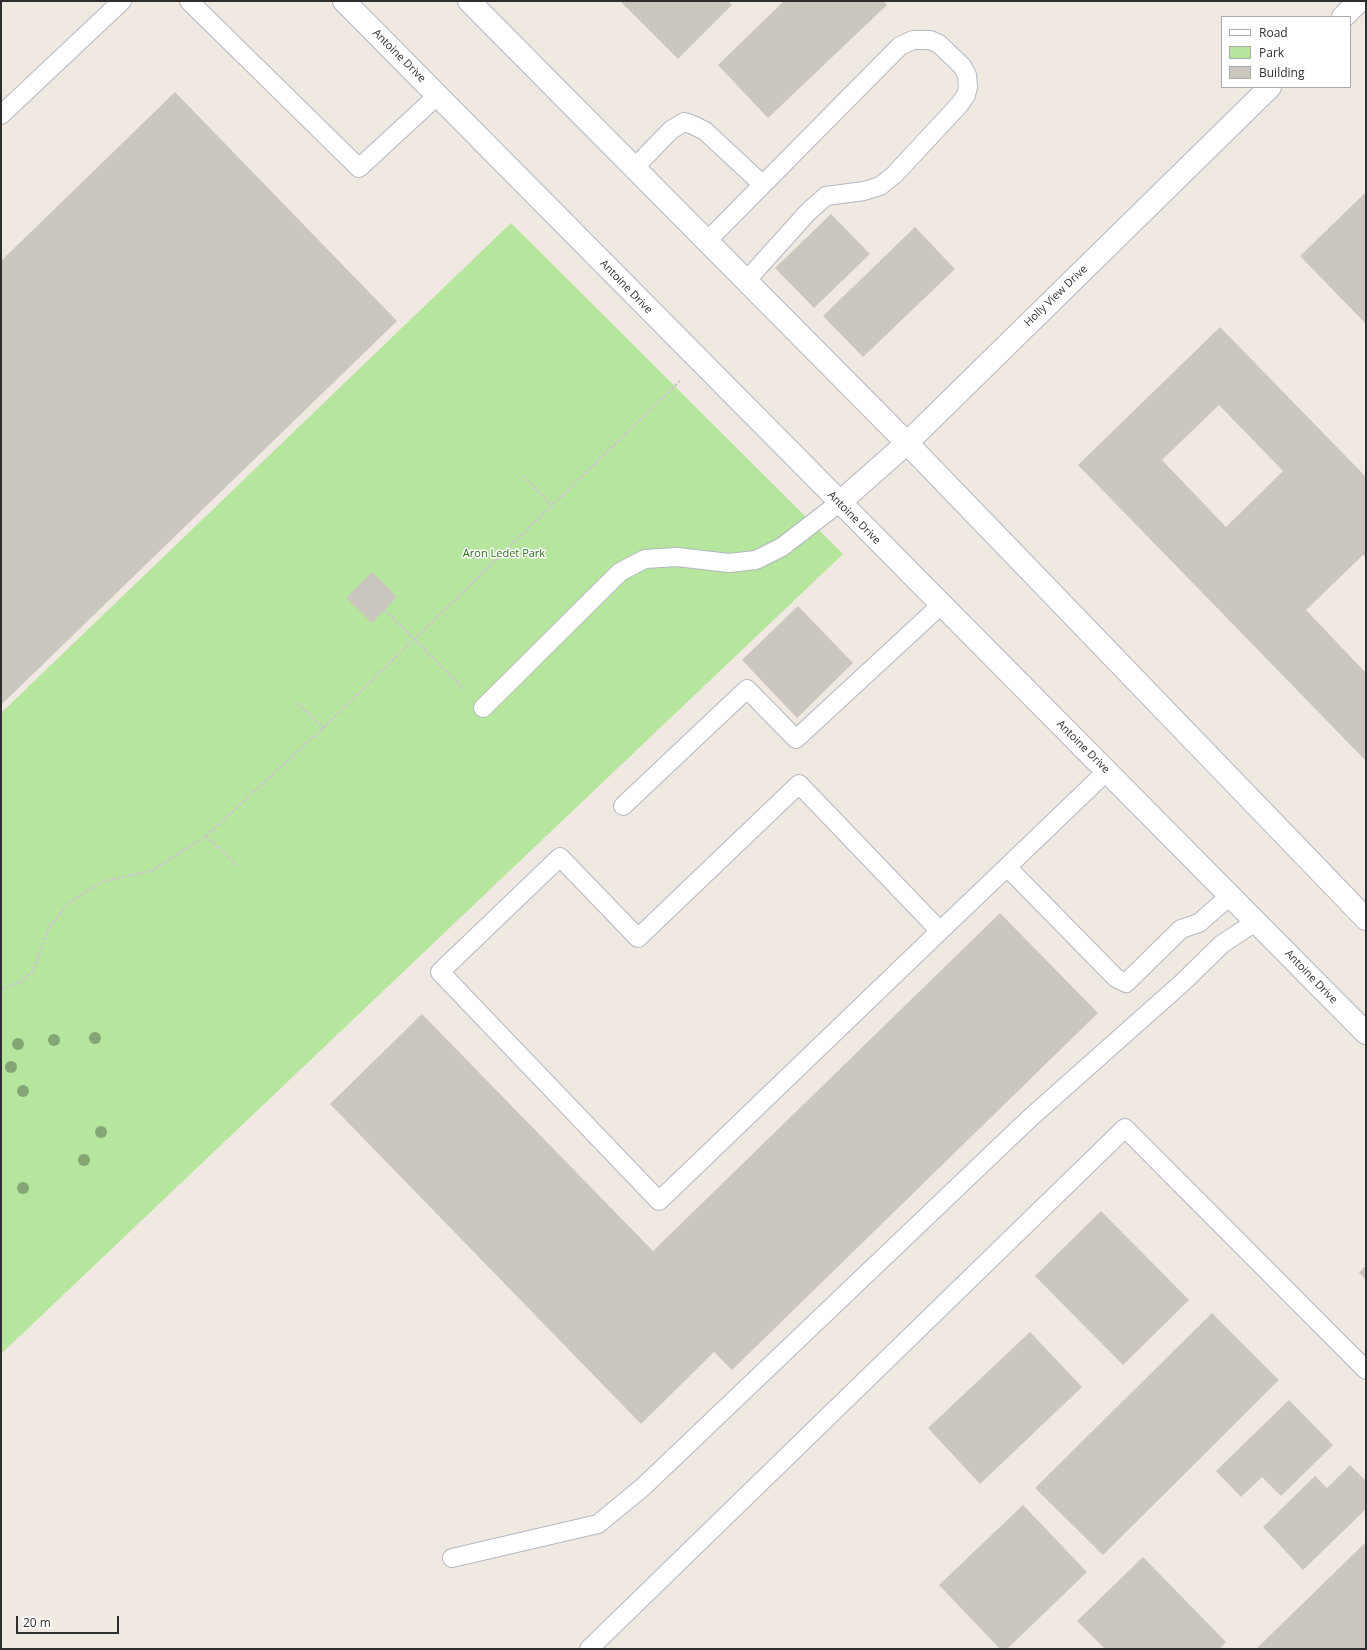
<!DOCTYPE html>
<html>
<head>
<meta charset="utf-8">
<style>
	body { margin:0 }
	#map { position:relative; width:1367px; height:1650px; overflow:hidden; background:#efe9e1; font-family:"Open Sans",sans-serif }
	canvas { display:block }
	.frame { position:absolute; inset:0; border:2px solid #2e2e2e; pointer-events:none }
	.legend { position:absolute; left:1221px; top:16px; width:130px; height:72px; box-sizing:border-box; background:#fff; border:1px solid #ababab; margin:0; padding:5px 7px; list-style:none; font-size:12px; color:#2e2e2e }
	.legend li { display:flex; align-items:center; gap:8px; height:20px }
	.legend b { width:20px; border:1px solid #ababab }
	.scale { position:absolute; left:16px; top:1616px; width:103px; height:18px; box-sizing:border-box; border:2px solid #2e2e2e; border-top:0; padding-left:5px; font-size:12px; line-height:14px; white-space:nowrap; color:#2e2e2e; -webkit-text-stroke:3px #fff; paint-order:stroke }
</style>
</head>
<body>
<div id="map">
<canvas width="1367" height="1650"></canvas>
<div class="frame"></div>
<ul class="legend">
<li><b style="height:5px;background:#fff"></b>Road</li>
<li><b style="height:11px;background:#b6e59e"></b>Park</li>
<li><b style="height:11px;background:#cbc7bf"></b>Building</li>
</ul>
<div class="scale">20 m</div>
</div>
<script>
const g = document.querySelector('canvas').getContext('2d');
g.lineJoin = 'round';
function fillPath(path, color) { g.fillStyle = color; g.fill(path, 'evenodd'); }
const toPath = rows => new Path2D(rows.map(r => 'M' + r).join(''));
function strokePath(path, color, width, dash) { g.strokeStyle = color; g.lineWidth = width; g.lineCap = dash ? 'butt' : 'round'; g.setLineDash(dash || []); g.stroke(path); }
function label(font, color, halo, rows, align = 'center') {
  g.font = font + ' "Open Sans",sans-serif'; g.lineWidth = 3; g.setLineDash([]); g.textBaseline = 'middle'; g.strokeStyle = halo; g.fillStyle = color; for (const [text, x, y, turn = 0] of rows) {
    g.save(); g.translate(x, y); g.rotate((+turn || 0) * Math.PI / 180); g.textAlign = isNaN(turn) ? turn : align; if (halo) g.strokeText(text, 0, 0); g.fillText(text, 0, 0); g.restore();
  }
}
const green = toPath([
	[511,223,843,554,1,1354,1,713]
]);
const building = toPath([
	[620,1,728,1,732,5,678,59],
	[784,1,883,1,887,5,768,118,718,65],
	[175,92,397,321,1,705,1,261],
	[1366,192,1366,324,1300,256],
	[831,214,870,254,814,308,775,268],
	[915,227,955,269,863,357,823,316],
	[1220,327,1366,477,1366,558,1363,555,1306,610,1366,673,1366,761,1078,465],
	[1219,405,1283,471,1226,527,1162,460],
	[372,572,397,597,372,623,346,598],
	[798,606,853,663,797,718,742,660],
	[1000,913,1098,1013,732,1370,714,1352,641,1424,330,1104,422,1014,653,1251],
	[1101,1211,1189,1300,1123,1365,1035,1276],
	[1366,1265,1366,1280,1359,1273],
	[1212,1313,1279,1380,1103,1555,1035,1488],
	[1030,1332,1082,1387,980,1484,928,1428],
	[1289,1400,1333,1445,1281,1496,1262,1477,1241,1497,1216,1471],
	[1350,1465,1366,1481,1366,1509,1303,1570,1263,1527,1315,1476,1327,1488],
	[1023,1505,1087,1572,1007,1649,1000,1649,939,1585],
	[1366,1542,1366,1649,1256,1649],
	[1143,1557,1226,1642,1219,1649,1105,1649,1077,1621]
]);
const path = toPath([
	[523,476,551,505],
	[385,610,464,689],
	[297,703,323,728],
	[206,836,238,866],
	[1,989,21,982,33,971,49,927,69,903,101,882,151,871,206,836,323,728,680,381]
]);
const lane = toPath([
	[189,1,359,168,438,95],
	[1,115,122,1],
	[634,168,671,130,684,122,693,125,705,131,762,184],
	[707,241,900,46,913,40,930,40,939,44,962,66,967,75,968,87,966,95,960,104,894,175,880,186,864,191,826,196,808,212,746,281],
	[483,708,620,572,645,559,677,557,729,563,756,560,782,547,839,503],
	[1107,771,1007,867,1116,978,1126,983,1181,929,1199,923,1231,895],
	[623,806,747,689,796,739,941,605],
	[940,931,659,1201,440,972,560,857,638,938,799,784,940,931,1007,867],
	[452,1558,598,1524,643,1487,1030,1118,1182,983,1222,944,1257,921],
	[589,1649,1125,1128,1366,1370]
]);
const street = toPath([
	[1343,17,1359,1],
	[839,503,907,443,1270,87]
]);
const secondary = toPath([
	[344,1,1366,1033],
	[469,1,907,443,1366,919]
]);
const trees = [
	[95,1038],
	[54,1040],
	[18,1044],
	[11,1067],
	[23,1091],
	[101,1132],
	[84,1160],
	[23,1188]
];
const streetNames = [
	["Antoine Drive",399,56,45],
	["Antoine Drive",626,287,46],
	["Holly View Drive",1056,296,-44],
	["Antoine Drive",854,518,45],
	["Antoine Drive",1083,747,45],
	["Antoine Drive",1311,977,46]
];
const parkNames = [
	["Aron Ledet Park",504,554]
];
fillPath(green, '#b6e59e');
fillPath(building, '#cbc7bf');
strokePath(lane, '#b4b7c1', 20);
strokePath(street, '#b4b7c1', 24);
strokePath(secondary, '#b4b7c1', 24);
strokePath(path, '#c9c9c9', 2.5, [3, 2]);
strokePath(lane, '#fff', 18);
strokePath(street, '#fff', 22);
strokePath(secondary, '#fff', 22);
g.fillStyle = '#84a574';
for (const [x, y] of trees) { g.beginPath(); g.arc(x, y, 6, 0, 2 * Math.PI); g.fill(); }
label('11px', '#2e2e2e', '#fff', streetNames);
label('11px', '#2c6e1b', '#fff', parkNames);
</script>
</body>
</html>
